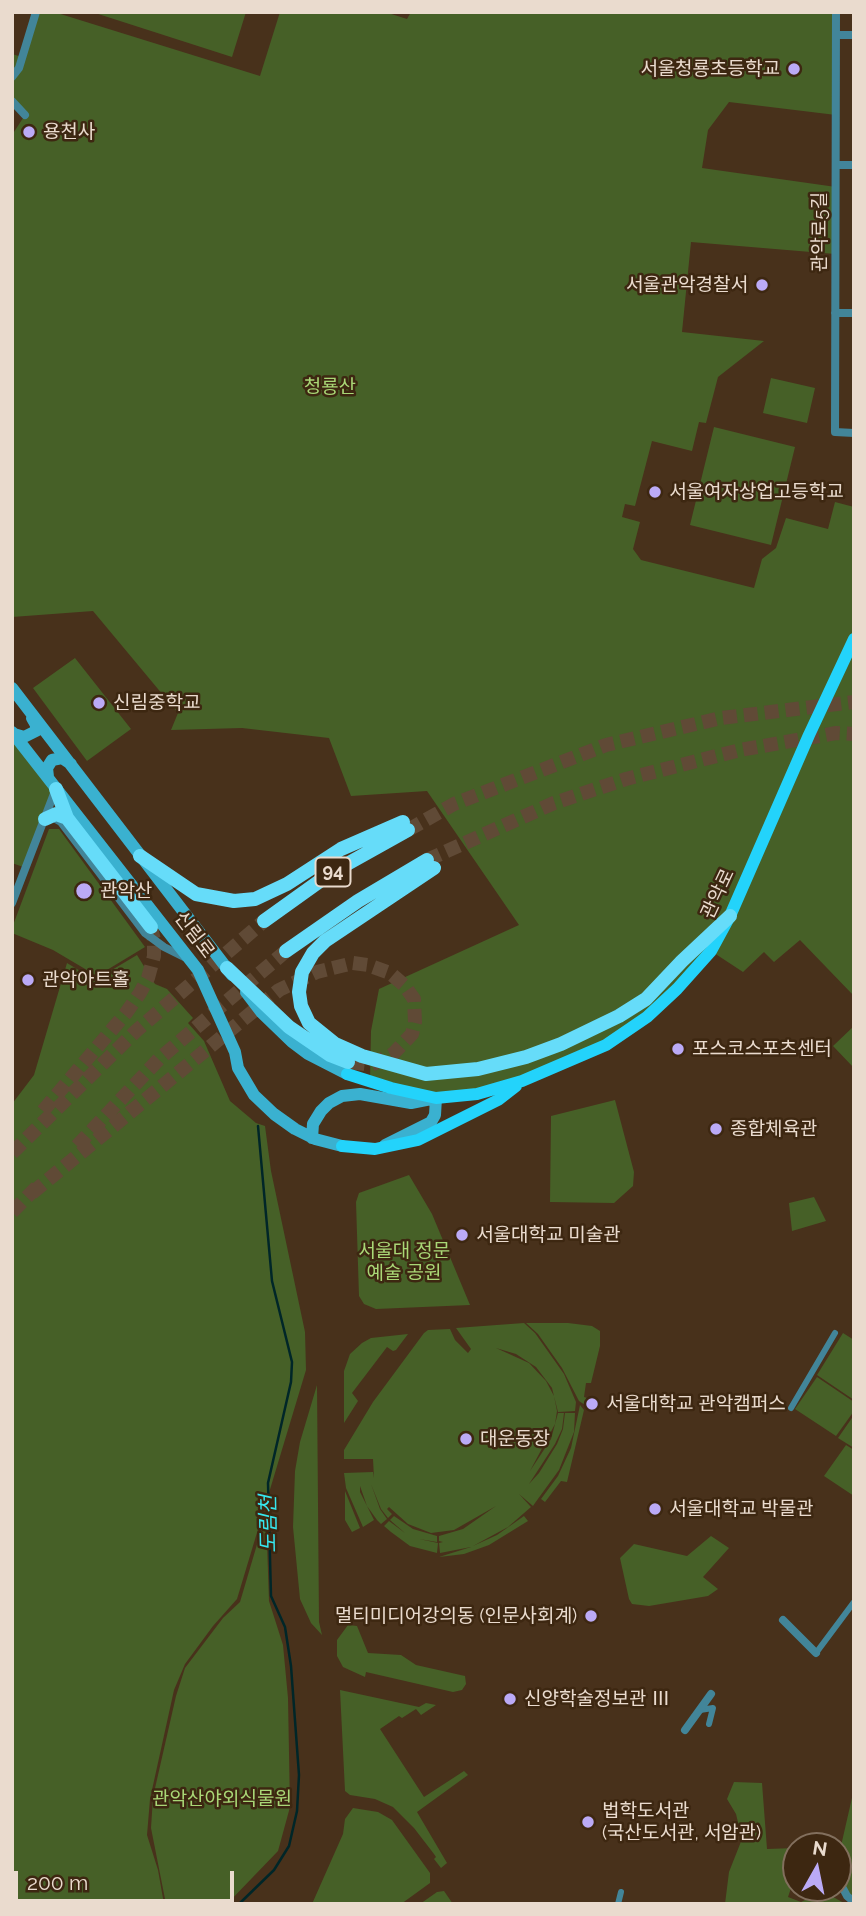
<!DOCTYPE html>
<html>
<head>
<meta charset="utf-8">
<style>
	body { margin:0 }
	#map { position:relative; width:866px; height:1916px; overflow:hidden; background:#48311b; font-family:Raleway,sans-serif }
	canvas { display:block }
	.frame { position:absolute; inset:0; border:14px solid #eadbce; pointer-events:none }
	.north { position:absolute; left:782px; top:1832px; width:70px; height:70px; box-sizing:border-box; background:#3d2711; border:2px solid #826f5d; border-radius:50%; rotate:9deg; font-size:19px; font-weight:700; line-height:28px; text-align:center; color:#eadbce }
	.north::after { content:''; display:block; margin:auto; width:24px; height:32px; background:#bbaaf6; clip-path:polygon(50% 0,100% 100%,50% 72%,0 100%) }
	.scale { position:absolute; left:14px; top:1871px; width:220px; height:32px; box-sizing:border-box; border:4px solid #eadbce; border-top:0; padding-left:9px; font-size:21px; line-height:24px; white-space:nowrap; color:#eadbce; -webkit-text-stroke:5px #3d2711; paint-order:stroke }
</style>
</head>
<body>
<div id="map">
<canvas width="866" height="1916"></canvas>
<div class="frame"></div>
<div class="north">N</div>
<div class="scale">200 m</div>
</div>
<script>
const g = document.querySelector('canvas').getContext('2d');
g.lineJoin = 'round';
function fillPath(path, color) { g.fillStyle = color; g.fill(path, 'evenodd'); }
const toPath = rows => new Path2D(rows.map(r => 'M' + r).join(''));
function strokePath(path, color, width, dash) { g.strokeStyle = color; g.lineWidth = width; g.lineCap = dash ? 'butt' : 'round'; g.setLineDash(dash || []); g.stroke(path); }
function label(font, color, halo, rows, align = 'center') {
  g.font = font + ' Raleway,"Noto Sans KR",sans-serif'; g.lineWidth = 5; g.setLineDash([]); g.textBaseline = 'middle'; g.strokeStyle = halo; g.fillStyle = color; for (const [text, x, y, turn = 0] of rows) {
    g.save(); g.translate(x, y); g.rotate((+turn || 0) * Math.PI / 180); g.textAlign = isNaN(turn) ? turn : align; if (halo) g.strokeText(text, 0, 0); g.fillText(text, 0, 0); g.restore();
  }
}
const green = toPath([
	[36,12,54,12,260,76,280,12,385,12,407,19,411,12,836,12,836,115,729,102,708,130,702,168,836,187,835,254,691,242,682,332,764,341,718,377,706,423,699,422,692,451,652,441,635,506,625,504,622,517,640,522,633,549,641,560,754,588,762,559,776,548,786,518,828,529,835,502,854,507,854,996,800,940,774,962,764,952,743,972,711,951,677,989,606,1045,522,1081,455,1097,370,1082,371,1031,379,989,519,925,427,791,351,796,329,738,242,728,171,730,178,713,93,611,12,617,12,135,25,115,12,101,12,54,22,57],
	[92,12,246,12,232,57],
	[771,378,815,388,807,423,763,413],
	[714,427,795,447,771,545,690,525],
	[75,658,131,729,87,761,33,688],
	[12,739,56,789,26,868,12,863],
	[49,829,59,829,145,947,97,976,53,950,12,933,12,928],
	[137,955,155,984,167,989,193,1018,188,1023,204,1041,230,1101,256,1123,265,1126,271,1171,305,1332,306,1370,237,1599,213,1626,185,1664,174,1690,150,1799,147,1835,158,1870,164,1904,12,1904,12,1104,34,1075,67,963,95,980],
	[854,1026,854,1068,833,1046],
	[615,1100,634,1172,633,1186,614,1203,550,1202,551,1116],
	[409,1175,432,1214,470,1305,376,1309,364,1304,359,1296,356,1202,359,1193],
	[814,1197,826,1221,792,1231,789,1203],
	[524,1323,535,1333,564,1374,576,1402,575,1411,558,1412,552,1388,536,1367,516,1354,496,1348,529,1363,546,1381,554,1396,557,1411,555,1424,530,1471,551,1439,558,1413,564,1413,562,1429,555,1444,529,1484,539,1473,557,1444,563,1429,565,1413,575,1413,574,1432,559,1470,535,1503,533,1506,519,1494,531,1507,508,1527,473,1546,497,1535,524,1516,528,1521,489,1545,464,1554,439,1557,471,1547,440,1553,439,1543,443,1542,439,1541,439,1536,463,1529,496,1506,454,1530,431,1533,408,1524,389,1507,387,1509,392,1514,388,1518,381,1509,371,1484,380,1509,387,1519,381,1524,377,1520,367,1506,360,1486,360,1492,374,1520,363,1527,346,1488,344,1473,373,1472,374,1478,373,1459,344,1459,344,1450,373,1402,424,1333,428,1330,450,1329,455,1340,468,1353,471,1349,456,1328],
	[526,1323,568,1323,592,1326,600,1331,600,1346,591,1383,586,1383,584,1397,587,1398,585,1405,579,1401,562,1368,538,1334],
	[843,1333,854,1340,854,1400,817,1375],
	[408,1334,396,1350,393,1351,387,1347,352,1393,358,1401,344,1423,344,1371,350,1354,362,1343,371,1338],
	[817,1377,854,1402,854,1411,836,1436,795,1409],
	[317,1385,319,1622,322,1635,311,1623,300,1599,293,1527,295,1471,300,1442],
	[580,1405,584,1410,567,1482,561,1481,545,1502,541,1499,558,1476,571,1448],
	[854,1415,854,1448,838,1438],
	[846,1445,854,1450,854,1496,824,1476],
	[345,1491,360,1528,352,1532,345,1520],
	[266,1514,269,1601,283,1645,288,1698,290,1807,278,1851,227,1904,166,1904,151,1828,153,1797,176,1696,185,1668,223,1618,240,1602],
	[394,1516,413,1529,437,1536,437,1542,419,1539,438,1543,437,1553,410,1546,391,1532,384,1526,389,1521,405,1533,390,1520],
	[711,1536,729,1548,703,1577,718,1589,708,1596,649,1606,632,1604,629,1599,620,1558,634,1544,687,1556],
	[348,1625,357,1626,368,1653,401,1655,416,1665,465,1676,466,1684,462,1690,453,1692,366,1672,365,1677,343,1667,337,1656,337,1640],
	[340,1690,419,1707,426,1703,436,1705,421,1715,416,1709,402,1718,399,1716,380,1729,424,1797,464,1771,468,1775,417,1812,447,1863,441,1868,434,1859,436,1857,434,1854,414,1828,393,1807,375,1799,350,1795,345,1791],
	[734,1782,762,1783,767,1849,796,1848,796,1881,793,1882,788,1897,801,1902,813,1896,823,1895,833,1897,846,1904,725,1904,729,1872,742,1839,736,1814,727,1799],
	[854,1789,854,1902,838,1879,838,1859],
	[353,1808,378,1812,392,1820,430,1873,430,1883,401,1904,312,1904,343,1834,345,1819],
	[444,1891,453,1904,420,1904,437,1892]
]);
const stream = toPath([
	[239,1904,274,1870,289,1846,297,1811,299,1775,291,1666,285,1627,271,1596,268,1483,291,1382,292,1362,272,1281,258,1126]
]);
const trunkTunnel = toPath([
	[408,830,454,804,606,745,721,718,854,702],
	[427,860,554,803,626,779,740,750,836,733,854,734],
	[43,1111,126,1013,140,993,148,978,154,956,154,940,151,928],
	[77,1146,159,1059,286,951],
	[12,1153,136,1031,264,921],
	[32,1193,279,990,317,972,353,963,368,965,390,973,404,985,414,999,415,1022,412,1034,393,1054,371,1065,348,1062],
	[12,1212,38,1186]
]);
const pedestrian = toPath([
	[791,1408,835,1333],
	[816,1653,854,1602],
	[700,1710,713,1708,709,1724],
	[618,1904,621,1892]
]);
const minor = toPath([
	[836,12,835,432,854,433],
	[836,35,854,35],
	[12,77,19,68,36,12],
	[12,101,25,115],
	[836,165,854,165],
	[835,313,854,313],
	[54,818,61,822,145,933,164,947,184,957],
	[12,903,55,791],
	[783,1620,816,1653],
	[685,1730,711,1694],
	[838,1879,847,1896,854,1902]
]);
const secondary = toPath([
	[12,688,232,975],
	[12,732,198,970,235,1052,238,1068,254,1095,274,1114,295,1129,315,1139,342,1146],
	[14,734,24,737,36,731,36,725,32,718],
	[48,777,47,768,52,760,62,758,71,764],
	[246,992,262,1013,292,1042,308,1054,347,1074],
	[312,1138,313,1124,321,1111,329,1103,342,1096,360,1094,411,1103,436,1098,435,1115,431,1122,385,1145]
]);
const primary = toPath([
	[347,1074,391,1088,436,1098,477,1094,522,1081,606,1045,647,1017,677,989,711,951,730,916,809,735,854,639],
	[342,1146,375,1149,418,1140,498,1100,516,1086]
]);
const trunk = toPath([
	[56,789,67,818,151,927],
	[45,819,56,814,67,818],
	[140,856,196,894,234,901,255,899,287,884,341,849,403,822],
	[434,868,325,941,313,953,302,972,299,992,301,1006,309,1023,335,1044,362,1056,426,1074,478,1069,526,1057,561,1044,619,1016,646,999,682,961,730,916],
	[264,921,331,873,408,830],
	[286,951,358,901,427,860],
	[227,968,289,1027,330,1055,348,1062]
]);
const markers = [
	[794,69,7,"#bbaaf6"],
	[29,132,7,"#bbaaf6"],
	[762,285,7,"#bbaaf6"],
	[655,492,7,"#bbaaf6"],
	[99,703,7,"#bbaaf6"],
	[84,891,9,"#bbaaf6"],
	[28,980,7,"#bbaaf6"],
	[678,1049,7,"#bbaaf6"],
	[716,1129,7,"#bbaaf6"],
	[462,1235,7,"#bbaaf6"],
	[592,1404,7,"#bbaaf6"],
	[466,1439,7,"#bbaaf6"],
	[655,1509,7,"#bbaaf6"],
	[591,1616,7,"#bbaaf6"],
	[510,1699,7,"#bbaaf6"],
	[588,1822,7,"#bbaaf6"]
];
const shields = [
	[333,872,35]
];
const shieldNames = [
	["94",333,872]
];
const poiNames = [
	["서울청룡초등학교",780,69,"right"],
	["용천사",43,132],
	["서울관악경찰서",748,285,"right"],
	["서울여자상업고등학교",669,492],
	["신림중학교",113,703],
	["관악산",100,891],
	["관악아트홀",42,980],
	["포스코스포츠센터",692,1049],
	["종합체육관",730,1129],
	["서울대학교 미술관",476,1235],
	["서울대학교 관악캠퍼스",606,1404],
	["대운동장",480,1439],
	["서울대학교 박물관",669,1509],
	["멀티미디어강의동 (인문사회계)",577,1616,"right"],
	["신양학술정보관 Ⅲ",524,1699],
	["법학도서관",602,1811],
	["(국산도서관, 서암관)",602,1833]
];
const streetNames = [
	["관악로5길",820,232,-90],
	["관악로",718,894,-65],
	["신림로",194,935,53]
];
const parkNames = [
	["청룡산",330,387],
	["서울대 정문",404,1251],
	["예술 공원",404,1273],
	["관악산야외식물원",222,1799]
];
const waterNames = [
	["도림천",269,1524,-91]
];
fillPath(green, '#466027');
strokePath(stream, '#002628', 2.5);
strokePath(trunkTunnel, '#604a36', 14, [14, 7]);
strokePath(pedestrian, '#428599', 6);
strokePath(minor, '#428599', 8);
strokePath(secondary, '#3ab1d0', 12);
strokePath(primary, '#23d3fb', 12);
strokePath(trunk, '#66dcf9', 14);
for (const [x, y, r, color] of markers) { const dot = new Path2D(); dot.arc(x, y, r, 0, 2 * Math.PI); g.fillStyle = color; g.fill(dot); strokePath(dot, '#3d2711', 2.5); }
for (const [x, y, w] of shields) { const box = new Path2D(); box.roundRect(x - w / 2, y - 14.5, w, 29, 5); g.fillStyle = '#3d2711'; g.fill(box); strokePath(box, '#eadbce', 2); }
label('bold 18px', '#eadbce', null, shieldNames);
label('19px', '#eadbce', '#3d2711', poiNames, 'left');
label('19px', '#eadbce', '#3d2711', streetNames);
label('19px', '#a9d776', '#3d2711', parkNames);
label('italic 21px', '#36e7ef', '#3d2711', waterNames);
</script>
</body>
</html>
